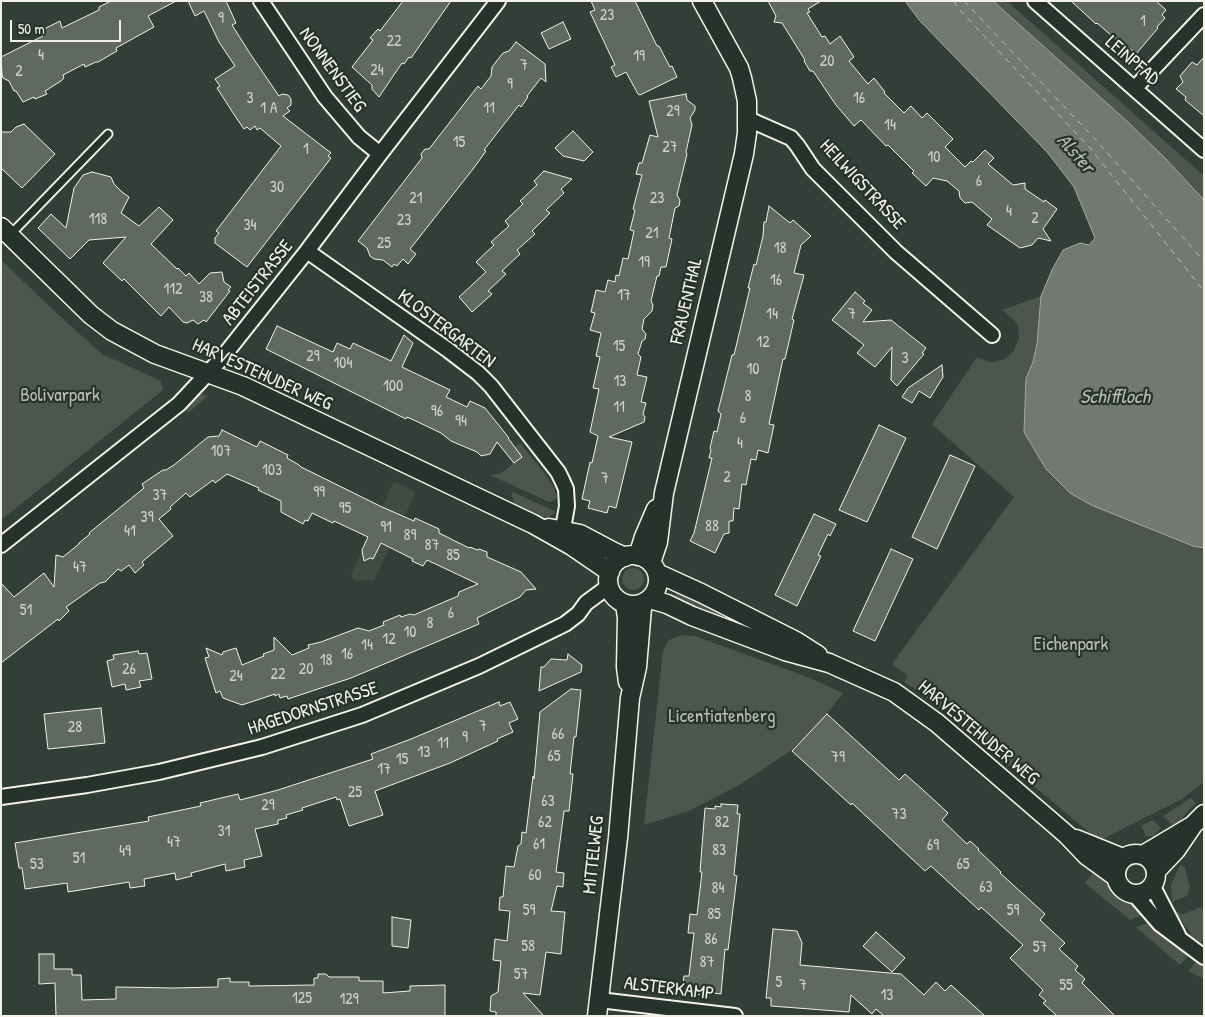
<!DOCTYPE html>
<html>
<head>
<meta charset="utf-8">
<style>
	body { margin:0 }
	#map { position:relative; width:1205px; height:1017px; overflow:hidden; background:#323e38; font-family:"Patrick Hand",sans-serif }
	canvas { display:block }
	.frame { position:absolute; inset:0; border:2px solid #f4f1e8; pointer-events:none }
	.scale { position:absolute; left:10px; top:20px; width:111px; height:22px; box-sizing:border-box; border:2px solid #f4f1e8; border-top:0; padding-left:6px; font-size:15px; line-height:18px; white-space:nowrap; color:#f4f1e8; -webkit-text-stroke:4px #26332d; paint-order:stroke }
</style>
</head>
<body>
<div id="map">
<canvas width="1205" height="1017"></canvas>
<div class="frame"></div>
<div class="scale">50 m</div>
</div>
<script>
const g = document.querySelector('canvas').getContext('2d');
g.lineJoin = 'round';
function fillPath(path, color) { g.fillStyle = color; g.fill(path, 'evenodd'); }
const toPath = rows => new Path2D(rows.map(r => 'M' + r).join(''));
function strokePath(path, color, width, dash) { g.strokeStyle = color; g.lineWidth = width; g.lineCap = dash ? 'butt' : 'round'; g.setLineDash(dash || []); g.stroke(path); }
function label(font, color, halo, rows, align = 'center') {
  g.font = font + ' "Patrick Hand",sans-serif'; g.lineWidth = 4.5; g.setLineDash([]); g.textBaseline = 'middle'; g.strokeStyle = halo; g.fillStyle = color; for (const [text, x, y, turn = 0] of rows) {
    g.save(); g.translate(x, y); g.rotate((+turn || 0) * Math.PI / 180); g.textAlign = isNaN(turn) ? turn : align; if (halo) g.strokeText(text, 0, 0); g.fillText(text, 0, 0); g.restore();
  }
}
const built = toPath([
	[394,481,416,492,374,580,355,581,351,574]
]);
const green = toPath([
	[993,1,1007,1,1204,176,1204,200,1166,159,1129,123],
	[1,260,64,320,102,354,161,381,163,390,1,520],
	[1041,296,1037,344,1033,362,1026,378,1111,513,1193,546,1204,548,1204,782,1182,799,1099,841,935,703,904,682,908,676,892,664,1014,497,932,424,977,357,989,362,994,362,1005,359,1013,352,1019,338,1018,326,1015,321,1002,310],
	[198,393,208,396,188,413,184,406],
	[520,443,545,474,553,486,557,497,555,500,549,502,490,475,499,474,506,470,512,464,515,455,515,447],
	[511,491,556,512,547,518,534,516,515,506],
	'622 579a11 11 0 1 1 22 0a11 11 0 1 1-22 0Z',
	[678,588,786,642,673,600],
	[682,635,695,636,810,678,843,693,826,715,790,751,741,784,689,811,644,825,663,651,669,640],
	[1191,798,1196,803,1187,812,1175,828,1163,816],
	[1153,820,1161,828,1153,836,1146,836,1141,826],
	[1180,865,1185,868,1190,888,1187,896,1172,902,1171,885],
	[1096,868,1105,877,1115,893,1136,906,1143,915,1130,920,1085,883],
	[1201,907,1204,910,1204,938,1199,945,1193,940,1190,932,1175,913,1178,911,1181,915],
	[1150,922,1161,934,1188,956,1180,965,1136,927],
	[1197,961,1204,966,1204,979,1188,971]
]);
const water = toPath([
	[905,1,993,1,1129,123,1166,159,1204,200,1204,548,1193,546,1111,513,1091,505,1070,493,1046,469,1024,432,1026,378,1033,362,1037,344,1041,296,1052,270,1063,250,1080,243,1089,245,1095,238,1074,187,1047,152,919,20,905,1]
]);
const ferry = toPath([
	[954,1,957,7,1090,148,1204,291],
	[964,1,1094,138,1204,261]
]);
const building = toPath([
	[111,1,176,1,148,16,154,27,116,48,117,51,98,62,96,62,85,67,84,64,63,75,64,78,61,81,45,91,47,94,35,99,34,97,23,102,16,91,14,91,9,81,3,78,2,74,1,57,43,36,40,31,60,21,62,28,99,10,99,7,111,1],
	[188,1,226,1,236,23,232,25,251,55,279,96,282,94,288,95,291,99,291,105,287,108,290,111,283,116,331,153,328,156,331,158,247,267,215,243,215,238,219,233,216,231,281,146,260,128,257,130,255,126,250,130,247,127,244,129,237,119,217,88,220,86,215,79,235,66,219,42,204,11,195,16,188,1],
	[403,1,451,1,411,58,409,57,404,64,402,63,379,97,372,89,372,85,352,67,373,40,370,38,378,29,380,31,403,1],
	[591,1,635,1,657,46,659,46,670,67,672,66,677,77,640,95,638,94,626,72,616,77,611,67,615,65,590,12,595,10,591,1],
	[768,1,821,1,808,9,810,12,807,13,822,37,825,36,830,44,840,36,854,57,849,61,868,84,874,78,885,92,884,93,904,113,911,106,922,118,927,113,953,139,945,147,965,167,971,161,973,162,985,150,994,158,988,164,1013,185,1025,183,1025,189,1044,202,1045,200,1057,209,1043,229,1051,241,1038,238,1032,245,1020,248,987,225,992,219,972,202,965,203,960,198,959,191,947,181,933,178,926,186,912,173,914,171,888,145,886,146,861,120,854,126,836,105,813,71,810,71,804,61,805,60,782,23,774,22,776,16,768,1],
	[1071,1,1156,1,1166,10,1162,15,1165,18,1157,27,1158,28,1136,54,1124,43,1119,42,1097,23,1096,24,1071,1],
	[563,22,571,39,549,49,541,33,563,22],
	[516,42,545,64,546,82,541,78,527,96,528,97,521,107,519,105,484,150,486,151,473,169,410,249,416,254,408,264,403,259,397,266,394,264,392,267,383,260,374,259,370,256,367,248,358,241,422,158,421,154,425,149,429,149,478,86,481,89,491,76,492,67,503,53,509,51,516,42],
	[1204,57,1204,116,1185,100,1186,97,1176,89,1183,82,1180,76,1192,62,1197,65,1204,57],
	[686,94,687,100,695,106,695,110,690,118,692,125,686,152,687,154,677,195,680,200,679,206,675,208,669,238,672,239,666,267,661,267,659,276,657,276,651,301,653,305,652,311,644,319,642,329,646,334,645,339,642,341,638,354,641,357,637,375,647,377,641,402,646,403,643,414,645,417,644,422,609,437,632,442,616,508,609,506,607,513,588,508,590,501,582,499,590,462,592,463,598,436,590,432,599,389,593,388,600,357,596,356,601,333,590,330,595,313,591,312,596,290,605,292,608,280,615,282,616,275,619,276,623,258,628,259,634,231,630,230,635,210,633,209,642,175,636,174,639,163,642,163,650,135,658,137,649,101,686,94],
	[24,124,55,154,22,188,1,168,1,132,11,132,16,127,24,124],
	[573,131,593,152,584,161,563,156,555,148,573,131],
	[544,171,572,179,561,189,564,193,546,210,550,213,532,231,535,234,517,250,520,254,502,271,506,274,488,291,492,294,472,312,459,297,486,272,476,262,494,245,491,242,509,226,505,221,523,204,520,201,537,185,534,181,544,171],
	[92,172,111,177,114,184,122,192,129,197,121,213,139,226,159,207,173,220,151,244,177,269,178,268,186,276,189,273,199,284,210,273,222,272,224,282,231,287,228,290,230,291,206,322,204,320,198,324,193,320,187,323,183,322,169,307,161,316,124,279,122,281,103,263,126,237,89,240,70,259,38,228,51,214,66,228,74,188,83,175,92,172],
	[769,206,790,223,793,220,811,236,801,245,794,273,804,275,792,319,794,320,785,359,783,359,769,424,774,425,768,453,758,450,756,460,751,459,746,485,742,484,739,509,734,508,733,521,729,521,729,533,724,534,715,553,690,541,694,533,712,458,709,458,711,450,710,448,714,431,717,432,721,414,718,411,732,355,734,355,750,288,748,288,754,264,756,265,763,236,764,222,766,222,769,206],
	[855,292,865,301,863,303,872,310,863,322,891,320,926,348,922,353,924,354,897,386,891,380,892,347,875,367,857,353,864,345,832,320,855,292],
	[277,326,333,352,337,343,350,349,353,343,391,361,404,335,413,343,402,367,450,390,446,397,467,407,470,401,485,408,509,438,508,438,522,457,514,463,497,442,490,454,481,456,477,452,451,441,441,433,418,422,407,417,406,419,266,349,277,326],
	[942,365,943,377,930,398,919,391,912,403,902,397,908,388,942,365],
	[879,425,906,438,867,522,839,510,879,425],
	[222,430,257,447,260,441,288,455,287,458,299,465,301,467,382,507,414,521,415,518,439,529,439,533,469,548,470,547,477,550,479,549,487,552,487,557,521,572,536,589,526,590,520,597,477,618,479,624,351,678,288,699,287,696,280,698,279,694,275,696,275,694,242,705,223,698,220,691,216,693,205,658,209,657,206,648,222,655,223,652,236,648,242,665,264,656,263,654,274,650,274,637,292,655,309,648,308,645,321,642,358,628,369,631,384,625,383,622,400,615,401,617,410,614,414,615,458,596,459,592,478,584,427,560,423,566,412,561,413,559,381,543,373,559,370,558,364,561,362,550,368,537,334,521,333,523,312,513,308,521,305,520,303,524,281,512,281,501,258,490,259,488,227,474,215,483,213,480,190,497,186,493,170,507,171,509,159,519,173,536,142,562,144,565,135,573,129,565,121,571,118,569,105,582,100,583,66,607,69,611,59,621,58,619,1,663,1,583,14,597,44,573,54,587,56,555,63,557,79,544,79,543,90,534,89,533,144,488,142,484,163,470,166,470,174,465,208,437,219,436,222,430],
	[950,455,975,466,937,549,912,537,950,455],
	[814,514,836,524,830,536,828,534,818,555,821,556,797,606,775,595,814,514],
	[891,549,913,559,875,641,853,631,891,549],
	[138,651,139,654,147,653,152,679,139,681,141,687,126,690,125,684,112,687,107,661,114,659,113,655,138,651],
	[568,654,582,665,581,672,539,691,541,667,544,667,551,659,567,660,568,654],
	[571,689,581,690,576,737,574,737,570,774,573,774,569,811,564,811,556,872,564,873,563,887,557,886,551,911,565,912,561,954,546,952,540,995,523,993,544,1016,496,1016,496,1012,490,1011,491,996,498,992,501,961,493,960,495,939,507,941,510,911,499,910,500,897,503,897,506,866,514,867,518,846,521,844,522,832,526,833,533,776,534,779,540,712,571,689],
	[499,702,500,706,510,702,518,719,509,723,513,732,497,739,498,741,450,763,375,791,383,815,349,826,340,799,337,800,336,797,302,808,303,810,286,815,287,818,278,820,278,824,255,829,262,856,244,860,245,867,226,871,225,864,191,873,192,876,176,880,175,873,144,879,145,886,130,888,129,882,68,892,67,883,25,889,22,868,19,868,15,843,149,821,148,817,201,806,200,803,238,794,240,800,278,790,373,759,371,754,411,739,499,702],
	[101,708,105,743,48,749,44,714,101,708],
	[827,714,899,780,905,774,922,789,948,813,942,820,967,844,970,841,979,849,978,850,1001,872,1000,873,1045,914,1040,920,1065,943,1059,949,1078,966,1075,970,1085,979,1082,983,1115,1016,1057,1016,1043,1003,1046,1001,1039,995,1043,990,1010,958,1023,945,981,907,979,910,931,866,925,871,852,803,851,805,792,751,827,714],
	[721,804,738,805,737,814,740,814,734,875,737,876,728,950,725,949,721,994,707,992,706,995,682,993,684,976,689,976,694,933,688,933,690,914,697,915,702,872,700,872,705,808,715,809,715,806,721,807,721,804],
	[392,917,411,920,408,948,392,946,392,917],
	[773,929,797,931,802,943,800,965,901,974,924,995,936,982,945,991,951,985,985,1016,884,1016,876,1009,872,1014,851,995,849,1012,771,1006,771,998,766,998,773,929],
	[876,932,905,958,892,972,863,946,876,932],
	[39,954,54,954,54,969,72,969,72,975,81,975,82,1000,116,999,116,987,173,988,218,987,218,979,230,978,230,982,249,982,249,986,314,985,314,978,318,978,318,974,326,974,329,977,359,977,359,981,383,981,383,993,410,991,410,986,445,985,445,1016,56,1016,55,983,39,984,39,954]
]);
const service = toPath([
	[10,235,108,134]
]);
const minor = toPath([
	[261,1,325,97,359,137,380,154],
	[1035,1,1204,150],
	[1135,88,1204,15],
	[748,119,791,138,797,145,813,169,896,252,992,335],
	[307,251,448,350,478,373,491,386,558,472,562,480,566,489,567,506,564,523,558,538],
	[1,545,179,404,222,358,307,251,380,154,498,1],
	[1,797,87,785,159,772,262,747,362,715,479,666,565,624,578,614,586,603,609,586],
	[1152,885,1178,935],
	[1134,894,1160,924,1204,957],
	[599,1000,735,1016]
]);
const tertiary = toPath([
	[1,227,91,315,112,331,155,354,243,386,533,524,572,546,610,572],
	[549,528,580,534,614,552,625,557],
	'608 580a25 25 0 1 1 50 0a25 25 0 1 1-50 0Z',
	[638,556,644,537,656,509],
	[651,563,658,542,664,493,744,154,747,133,747,101,742,78,739,68,702,1],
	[657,573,701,593,796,641,818,655],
	[650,599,667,604,692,616,785,651,829,663,894,692,937,723,1067,835,1087,856,1116,877],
	[625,604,627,618,626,667,628,682],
	[1076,839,1123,858],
	'1116 874a20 20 0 1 1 40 0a20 20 0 1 1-40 0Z',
	[1143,855,1190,827],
	[1156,871,1176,850,1193,825,1204,814],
	[597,1016,618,838,630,698,637,667,642,608,644,603]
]);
const numberNames = [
	["23",607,16],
	["9",221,19],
	["1",1143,22],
	["22",394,42],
	["4",41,56],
	["19",639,57],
	["20",827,62],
	["7",524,66],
	["24",377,71],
	["2",19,72],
	["9",510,85],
	["3",250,99],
	["16",859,99],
	["1 A",269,109],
	["11",489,109],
	["29",673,112],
	["14",890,126],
	["15",459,143],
	["27",670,148],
	["1",306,150],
	["10",934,158],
	["6",979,182],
	["30",277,188],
	["21",416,199],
	["23",657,199],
	["4",1009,212],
	["2",1035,219],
	["118",98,220],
	["23",404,221],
	["34",250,226],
	["21",652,234],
	["25",384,244],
	["18",780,249],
	["19",644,263],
	["16",776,281],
	["112",173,290],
	["17",624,296],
	["38",206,298],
	["14",772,315],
	["7",852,315],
	["12",763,343],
	["15",619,347],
	["29",313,357],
	["3",905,359],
	["104",343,364],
	["10",753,370],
	["13",620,382],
	["100",393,387],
	["8",748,397],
	["11",619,408],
	["96",437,412],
	["6",743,419],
	["94",461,422],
	["4",740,444],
	["107",221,452],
	["103",272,471],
	["2",727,478],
	["7",605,479],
	["99",319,493],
	["37",160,496],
	["95",345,509],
	["39",147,518],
	["88",712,527],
	["91",386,528],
	["41",130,532],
	["89",410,536],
	["87",432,546],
	["85",453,556],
	["47",80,568],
	["51",26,611],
	["6",451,614],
	["8",430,624],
	["10",410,633],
	["12",389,640],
	["14",367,646],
	["16",347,655],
	["18",326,661],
	["26",129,670],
	["20",306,670],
	["22",278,675],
	["24",236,677],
	["7",483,727],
	["28",75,728],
	["66",558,735],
	["9",465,738],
	["11",443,744],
	["13",424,753],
	["65",554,757],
	["79",838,758],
	["15",402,760],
	["17",384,770],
	["25",355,793],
	["63",548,802],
	["29",268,806],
	["73",899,815],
	["62",545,823],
	["82",722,823],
	["31",224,832],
	["47",174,843],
	["61",539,845],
	["69",933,846],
	["83",719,851],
	["49",125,852],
	["51",79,859],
	["53",37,865],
	["65",963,865],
	["60",535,876],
	["63",986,888],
	["84",718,889],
	["59",529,911],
	["59",1013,911],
	["85",714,915],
	["86",711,940],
	["58",528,947],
	["57",1040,948],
	["87",707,963],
	["57",521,975],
	["5",779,983],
	["7",803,986],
	["55",1066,986],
	["13",887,996],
	["125",302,999],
	["129",349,1000]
];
const streetNames = [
	["LEINPFAD",1132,61,41],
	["NONNENSTIEG",332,70,54],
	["HEILWIGSTRASSE",862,185,47],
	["ABTEISTRASSE",258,283,-52],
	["FRAUENTHAL",687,301,-77],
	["KLOSTERGARTEN",446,329,37],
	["HARVESTEHUDER WEG",262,375,24],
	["HAGEDORNSTRASSE",313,709,-18],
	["HARVESTEHUDER WEG",978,733,40],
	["MITTELWEG",594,855,-84],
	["ALSTERKAMP",669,989,7]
];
const parkNames = [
	["Bolivarpark",60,396],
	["Eichenpark",1071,645],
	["Licentiatenberg",722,717]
];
const waterNames = [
	["Alster",1075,154,48],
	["Schiffloch",1115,398]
];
fillPath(built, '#404b44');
fillPath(green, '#4c564f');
fillPath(water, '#727972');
strokePath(water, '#a6a9a1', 1);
strokePath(ferry, '#babbb3', 1, [6, 5]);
fillPath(building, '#5f6861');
strokePath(building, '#f4f1e8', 1);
strokePath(service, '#f4f1e8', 11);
strokePath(minor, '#f4f1e8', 18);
strokePath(tertiary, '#f4f1e8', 21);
strokePath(service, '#26332d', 7);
strokePath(minor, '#26332d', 14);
strokePath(tertiary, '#26332d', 18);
label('16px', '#cfcfc6', null, numberNames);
label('19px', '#f4f1e8', '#26332d', streetNames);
label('19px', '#b9bbb2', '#26332d', parkNames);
label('italic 20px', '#babbb3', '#26332d', waterNames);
</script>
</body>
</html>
